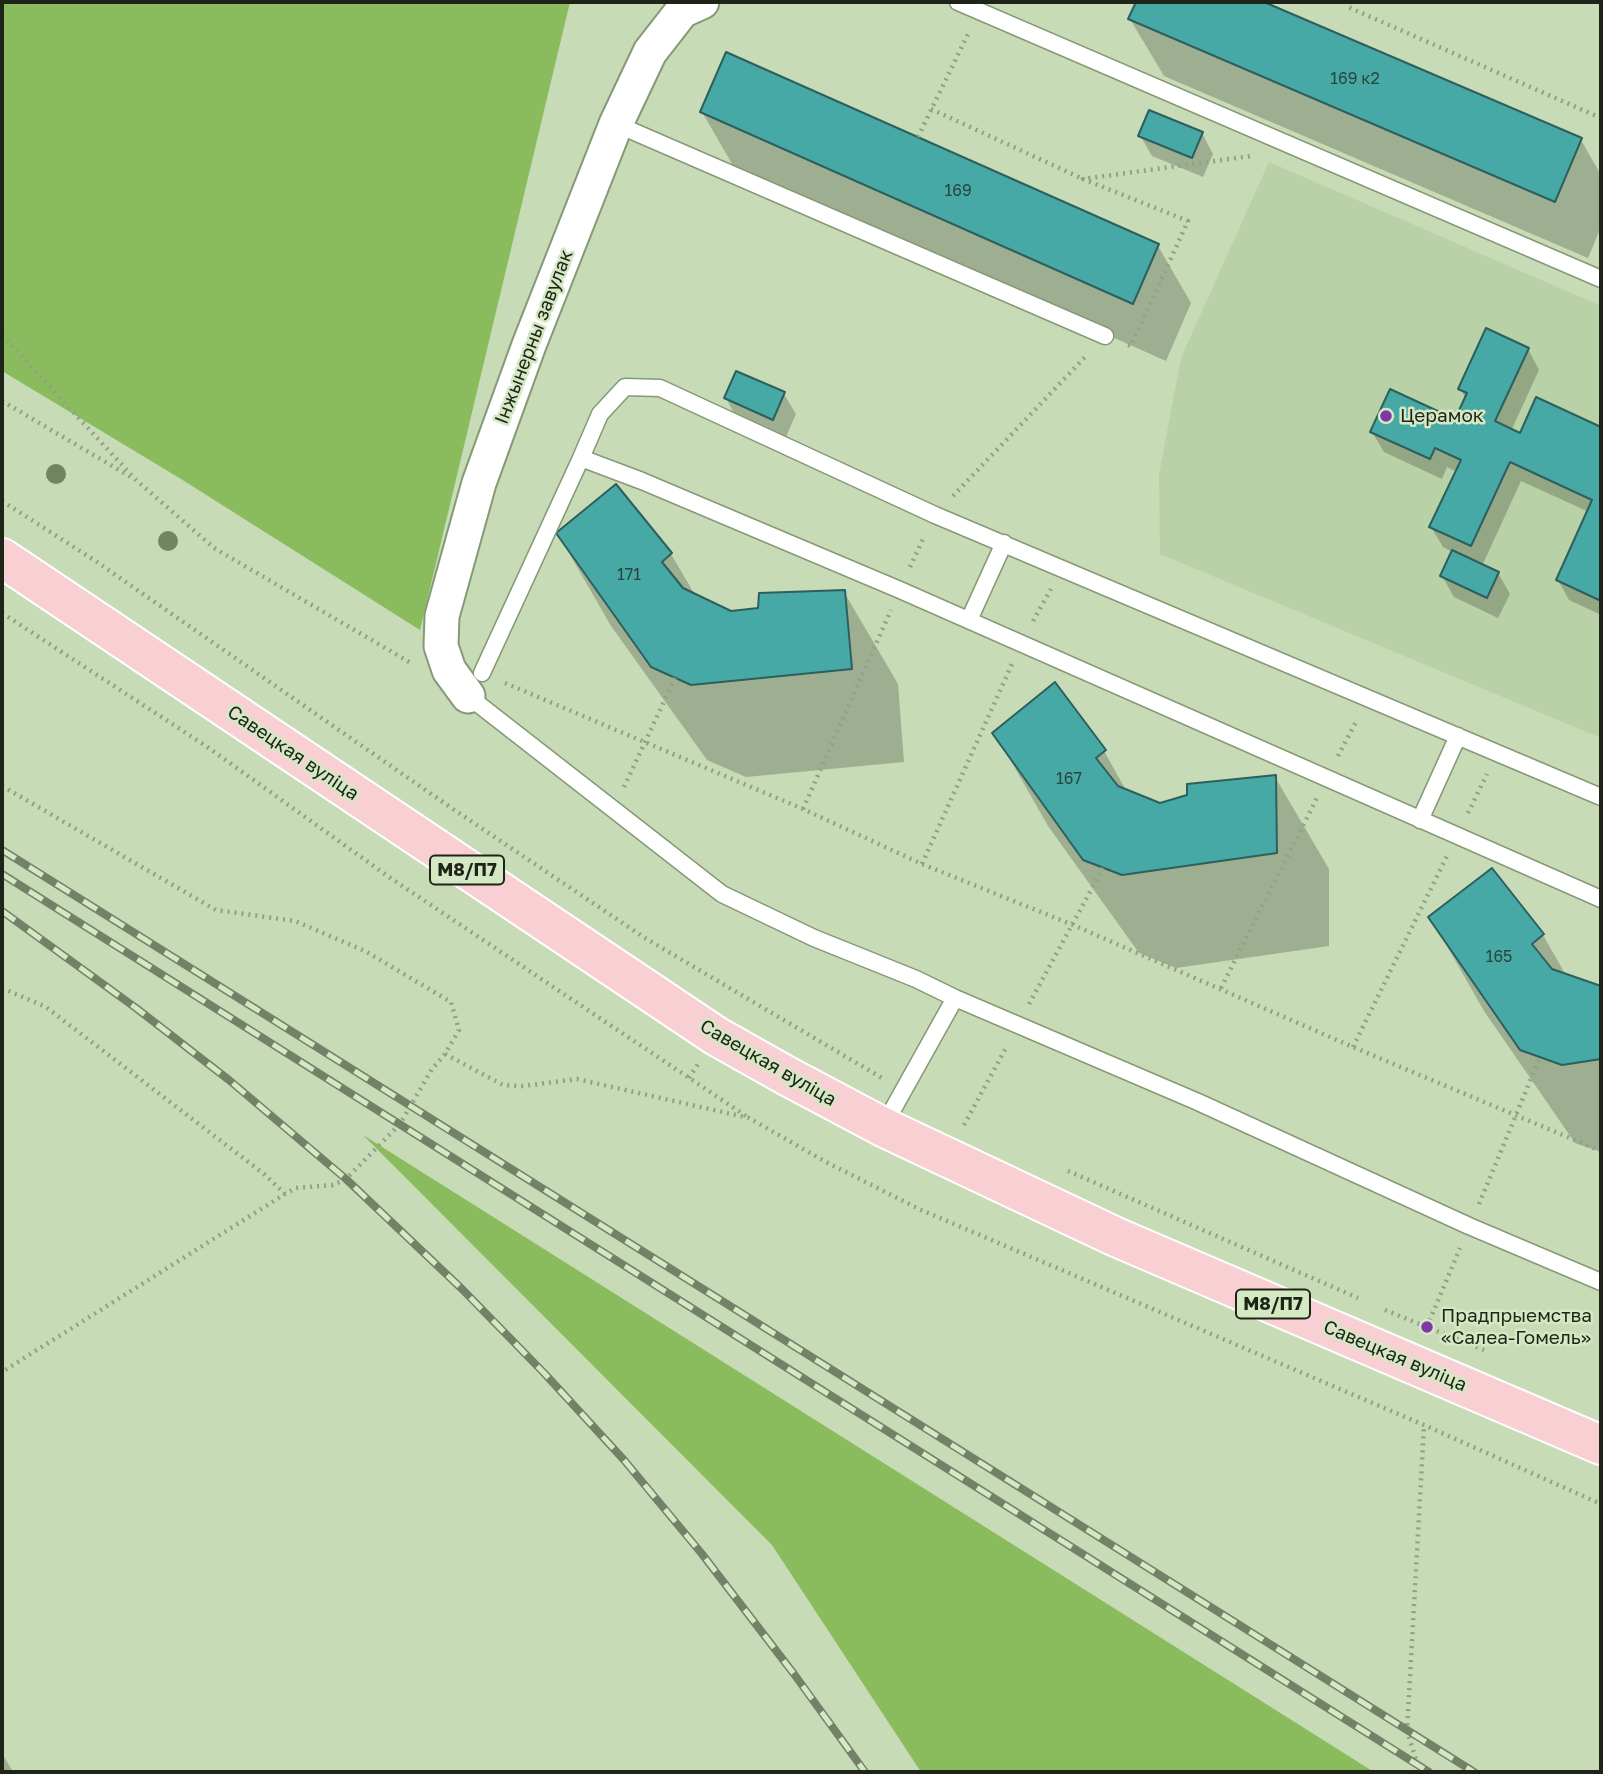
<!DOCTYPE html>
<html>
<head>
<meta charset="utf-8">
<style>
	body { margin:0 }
	#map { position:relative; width:1603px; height:1774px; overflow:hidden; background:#c6dbb6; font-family:"Golos Text",sans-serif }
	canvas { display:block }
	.frame { position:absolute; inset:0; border:4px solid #1e2518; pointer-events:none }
</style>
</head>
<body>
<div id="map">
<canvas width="1603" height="1774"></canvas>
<div class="frame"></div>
</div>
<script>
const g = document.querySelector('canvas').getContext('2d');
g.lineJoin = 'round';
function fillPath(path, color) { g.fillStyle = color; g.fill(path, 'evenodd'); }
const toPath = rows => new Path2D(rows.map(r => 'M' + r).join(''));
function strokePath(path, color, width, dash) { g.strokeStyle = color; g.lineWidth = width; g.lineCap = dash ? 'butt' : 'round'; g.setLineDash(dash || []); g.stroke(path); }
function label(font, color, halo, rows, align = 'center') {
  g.font = font + ' "Golos Text",sans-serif'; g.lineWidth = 5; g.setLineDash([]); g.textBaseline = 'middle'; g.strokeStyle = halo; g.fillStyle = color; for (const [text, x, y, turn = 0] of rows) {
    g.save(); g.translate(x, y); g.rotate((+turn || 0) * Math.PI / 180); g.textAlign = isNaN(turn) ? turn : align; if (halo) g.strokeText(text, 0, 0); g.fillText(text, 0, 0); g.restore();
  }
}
const built = toPath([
	[1269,162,1601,306,1601,738,1160,554,1159,475,1181,358]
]);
const green = toPath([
	[2,2,570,2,420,630,181,479,2,371],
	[363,1135,1374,1772,921,1772,772,1545]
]);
const shadow = toPath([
	[1138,2,1259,2,1581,140,1601,175,1601,227,1588,258,1164,76,1130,19],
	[702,112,1158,246,1191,303,1166,361,735,169],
	[1202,133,1213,154,1203,177,1152,156,1140,135],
	[1528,349,1539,370,1511,431,1521,435,1537,399,1601,429,1601,615,1569,600,1558,580,1589,512,1521,481,1482,566,1498,573,1510,594,1498,618,1454,597,1442,576,1453,552,1443,547,1431,527,1457,472,1447,467,1442,479,1384,452,1372,432,1456,421,1466,399,1460,388],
	[784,394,796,414,785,439,737,419,726,398],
	[558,534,671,554,695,595,731,612,760,610,844,592,898,684,904,762,746,777,707,760,611,626],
	[995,733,1104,751,1127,792,1160,804,1275,777,1329,869,1329,946,1176,968,1139,953,1048,826],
	[1491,871,1543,935,1567,977,1601,988,1601,1152,1575,1143,1484,1011,1431,918],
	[2,1753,13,1772,2,1772]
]);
const building = toPath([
	[1136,2,1264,2,1582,138,1555,202,1128,19,1136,2],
	[726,52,1159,244,1133,304,700,112,726,52],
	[1149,110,1203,132,1192,158,1138,136,1149,110],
	[1486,328,1529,348,1495,421,1520,433,1536,397,1601,427,1601,595,1599,600,1556,580,1592,500,1510,462,1471,546,1429,527,1461,460,1435,448,1430,459,1370,432,1390,389,1455,419,1467,393,1458,389,1486,328],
	[736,371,785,392,773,420,724,398,736,371],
	[616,484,672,553,662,562,683,588,731,611,758,608,759,593,845,590,852,669,691,685,651,667,556,533,616,484],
	[1452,550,1499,572,1487,598,1440,576,1452,550],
	[1055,682,1106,750,1096,758,1118,786,1160,803,1187,795,1187,784,1276,775,1277,853,1122,875,1083,860,992,733,1055,682],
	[1492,868,1544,934,1532,944,1552,969,1601,986,1601,1059,1562,1065,1520,1050,1428,917,1492,868]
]);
const path = toPath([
	[1350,2,1348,7,1601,118],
	[931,109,1083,179],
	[918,137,968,34],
	[2,335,136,480,214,548,411,663],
	[1128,345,1131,346,1188,221,1083,179,1251,156],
	[2,401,131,477],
	[953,496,1087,355],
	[2,501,94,560,450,807,645,938,882,1078],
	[910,567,924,537],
	[2,613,206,746,389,877,746,1116],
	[1033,621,1051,589],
	[505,683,803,809,922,864,1073,925,1353,1047,1601,1151],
	[1338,756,1357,720],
	[2,786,216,910,295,921,365,951,451,1002,459,1030,445,1054,432,1069,400,1124,346,1179,333,1185,296,1188,285,1194,2,1372],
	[624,787,675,678],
	[803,809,891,610],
	[1468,813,1487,774],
	[922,864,1012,664],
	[2,988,46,1007,264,1174,285,1194],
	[1221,988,1317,798],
	[1029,1004,1103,868],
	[1353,1047,1447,856],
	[445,1054,503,1085,523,1086,577,1079,749,1118,826,1162,919,1209,1424,1425,1601,1504],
	[689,1078,698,1064],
	[964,1125,1007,1046],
	[1068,1171,1358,1298],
	[1479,1204,1540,1057],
	[1385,1310,1484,1350],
	[1427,1327,1460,1248],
	[1420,1772,1407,1731,1424,1426]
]);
const lane = toPath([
	[958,2,1601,279],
	[616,124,1105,336],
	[581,458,600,414,625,387,660,388,935,515,1601,797],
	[969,620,1004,543],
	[482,673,581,458,642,481,900,590,1601,899],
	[468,696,722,894,814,938,916,979,955,998,883,1127],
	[1420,820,1458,736],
	[955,998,1198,1102,1469,1226,1601,1282]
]);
const street = toPath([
	[468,696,449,670,441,646,442,616,479,483,529,345,616,124,650,52,682,11,702,2]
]);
const primary = toPath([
	[2,558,716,1036,787,1076,883,1127,1116,1237,1601,1445]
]);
const rail = toPath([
	[2,850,1474,1772],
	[2,874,1429,1772],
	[2,911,136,1008,229,1080,346,1179,462,1289,545,1374,624,1460,702,1554,794,1674,865,1772]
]);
const trees = [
	[56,474],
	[168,541]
];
const markers = [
	[1386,416,7,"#8136a8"],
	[1427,1327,7,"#8136a8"]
];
const numberNames = [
	["169 к2",1355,79],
	["169",958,191],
	["171",629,575],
	["167",1069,779],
	["165",1499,957]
];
const shields = [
	[467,870,74],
	[1273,1304,74]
];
const shieldNames = [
	["М8/П7",467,870],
	["М8/П7",1273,1304]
];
const streetNames = [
	["Інжынерны завулак",534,337,-69],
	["Савецкая вуліца",293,753,34],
	["Савецкая вуліца",768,1063,30],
	["Савецкая вуліца",1395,1356,23]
];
const poiNames = [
	["Церамок",1400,416],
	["Прадпрыемства",1441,1316],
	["«Салеа-Гомель»",1441,1338]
];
fillPath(built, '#b8d1a6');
fillPath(green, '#8abc5d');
fillPath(shadow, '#0003');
fillPath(building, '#47a9a5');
strokePath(building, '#2d5f5d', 2);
strokePath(lane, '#869977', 19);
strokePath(street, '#869977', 37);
strokePath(primary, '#fff', 42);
strokePath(path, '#90a184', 4.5, [2, 5]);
strokePath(lane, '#fff', 16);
strokePath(street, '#fff', 33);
strokePath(primary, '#f8d0d4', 38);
strokePath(rail, '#738168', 8);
strokePath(rail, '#d3e8c3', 5, [16]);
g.fillStyle = '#71865e';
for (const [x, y] of trees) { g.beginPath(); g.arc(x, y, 10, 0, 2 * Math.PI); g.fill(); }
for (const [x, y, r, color] of markers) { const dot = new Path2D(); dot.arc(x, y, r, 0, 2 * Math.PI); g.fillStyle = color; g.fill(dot); strokePath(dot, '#d3e8c3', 2.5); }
label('16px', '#28463b', null, numberNames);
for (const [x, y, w] of shields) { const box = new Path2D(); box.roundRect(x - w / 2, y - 14.5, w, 29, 5); g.fillStyle = '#d3e8c3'; g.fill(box); strokePath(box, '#1e2518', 2); }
label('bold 18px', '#1e2518', null, shieldNames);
label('19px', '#1e2518', '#d3e8c3', streetNames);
label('19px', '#1e2518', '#d3e8c3', poiNames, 'left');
</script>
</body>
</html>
